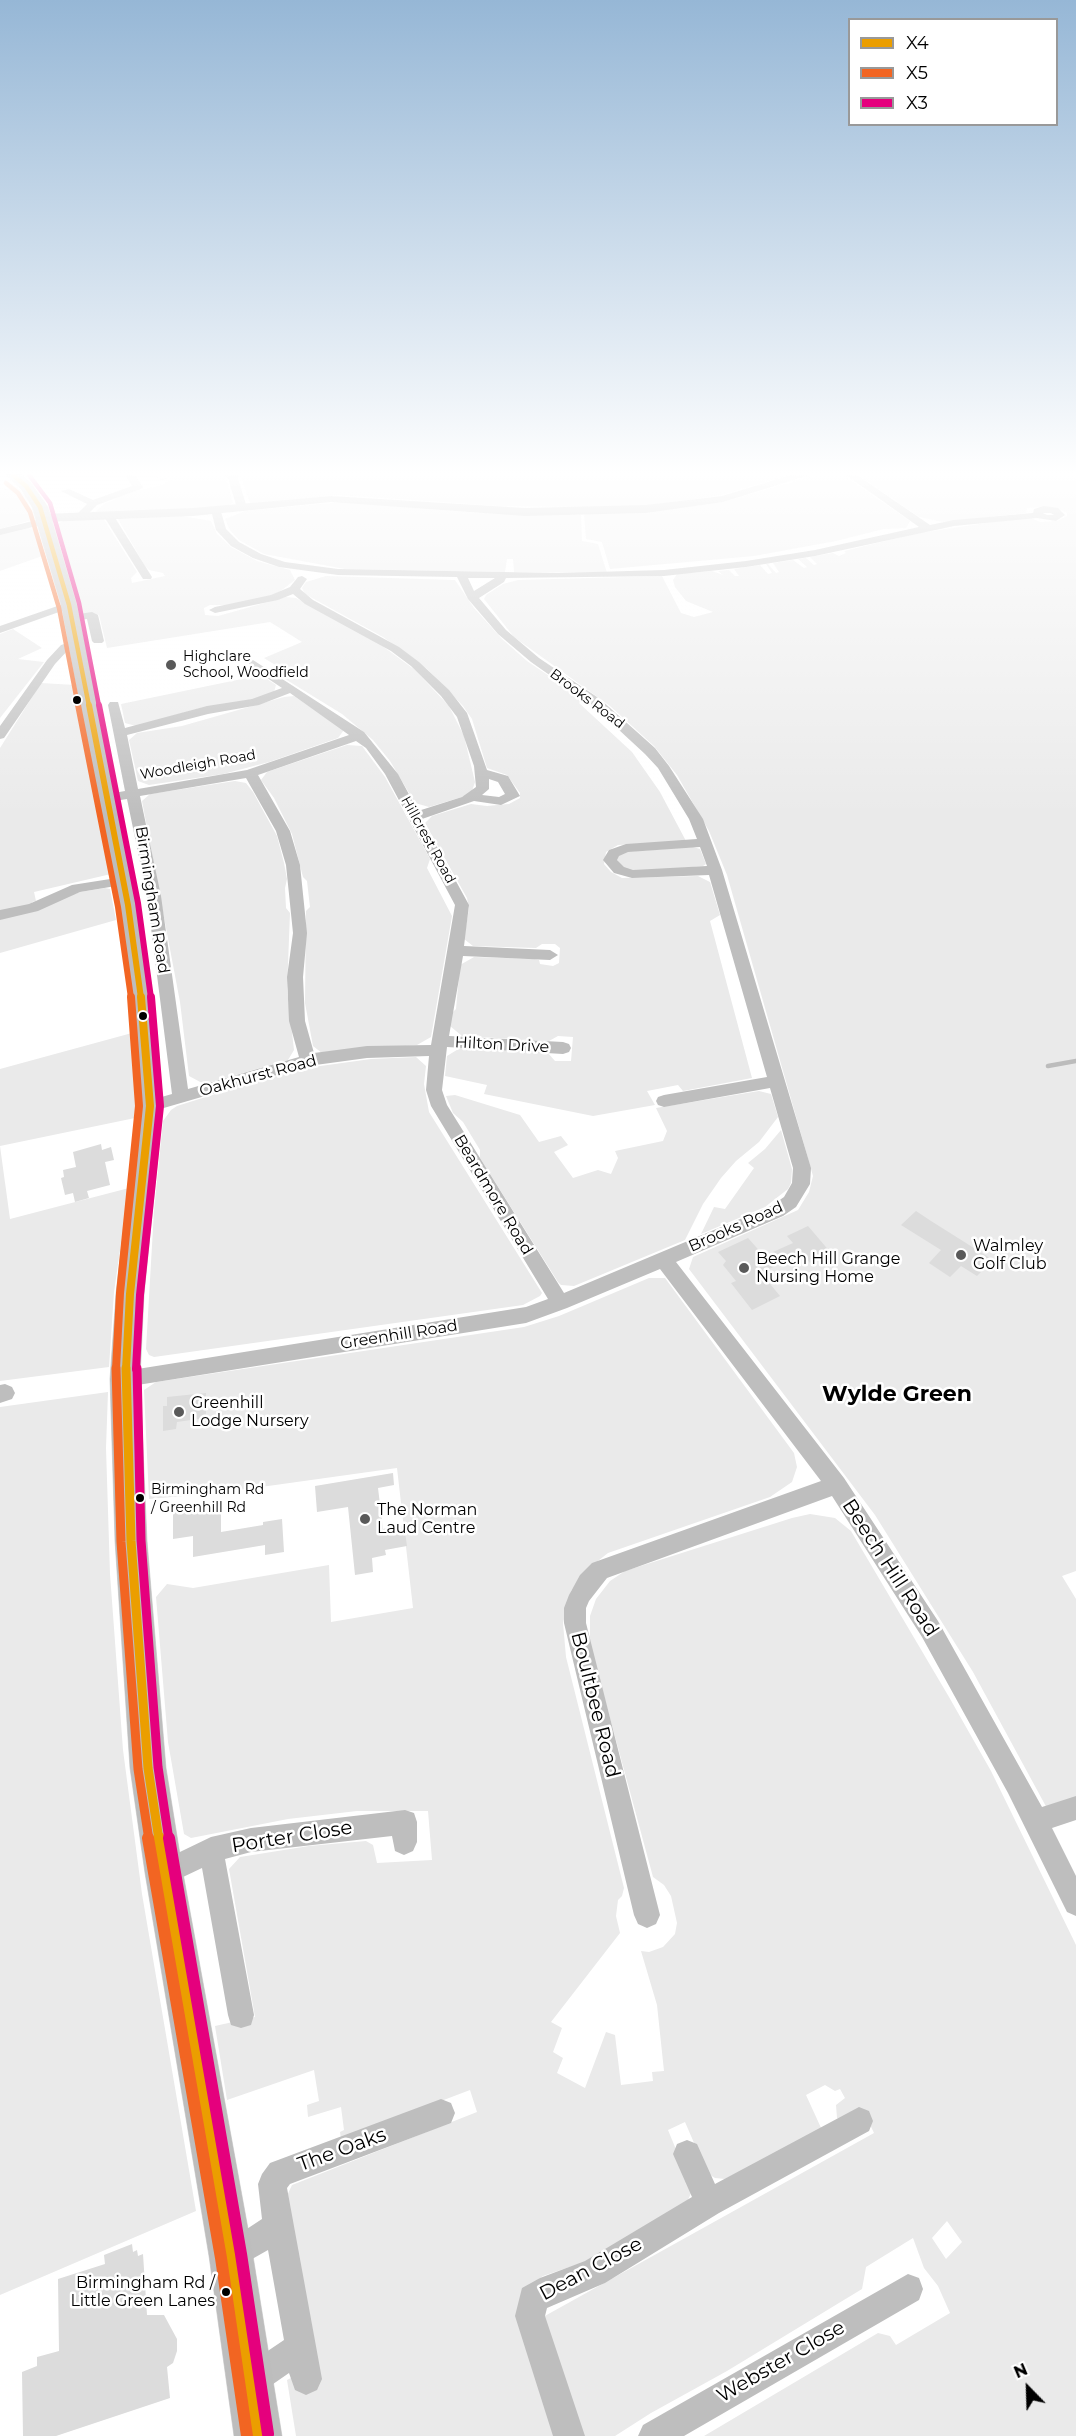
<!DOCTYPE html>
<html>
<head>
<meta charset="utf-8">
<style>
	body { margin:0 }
	#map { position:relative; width:1076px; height:2436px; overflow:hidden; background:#fff; font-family:Montserrat,sans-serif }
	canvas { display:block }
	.legend { position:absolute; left:848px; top:18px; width:210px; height:108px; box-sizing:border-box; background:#fff; border:2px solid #999; margin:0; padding:8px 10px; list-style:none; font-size:18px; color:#000 }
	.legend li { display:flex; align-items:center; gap:12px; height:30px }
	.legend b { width:30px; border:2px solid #999 }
	.north { position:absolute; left:998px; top:2358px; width:60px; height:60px; -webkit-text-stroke:4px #fff; paint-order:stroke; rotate:337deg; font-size:16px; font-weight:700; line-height:24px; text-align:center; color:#000 }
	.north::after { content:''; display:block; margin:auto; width:21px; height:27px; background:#000; clip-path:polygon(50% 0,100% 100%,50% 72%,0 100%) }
</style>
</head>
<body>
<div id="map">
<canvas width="1076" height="2436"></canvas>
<ul class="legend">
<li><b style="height:8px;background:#eb9e00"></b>X4</li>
<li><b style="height:8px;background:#f26522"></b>X5</li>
<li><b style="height:8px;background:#e5007d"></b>X3</li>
</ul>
<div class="north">N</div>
</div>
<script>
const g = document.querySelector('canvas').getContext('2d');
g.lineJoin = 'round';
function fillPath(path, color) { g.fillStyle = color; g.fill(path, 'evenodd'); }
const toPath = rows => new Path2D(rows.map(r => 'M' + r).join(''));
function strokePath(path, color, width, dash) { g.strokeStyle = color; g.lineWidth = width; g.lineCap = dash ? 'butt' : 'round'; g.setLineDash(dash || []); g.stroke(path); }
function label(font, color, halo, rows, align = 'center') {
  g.font = font + ' Montserrat,sans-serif'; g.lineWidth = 5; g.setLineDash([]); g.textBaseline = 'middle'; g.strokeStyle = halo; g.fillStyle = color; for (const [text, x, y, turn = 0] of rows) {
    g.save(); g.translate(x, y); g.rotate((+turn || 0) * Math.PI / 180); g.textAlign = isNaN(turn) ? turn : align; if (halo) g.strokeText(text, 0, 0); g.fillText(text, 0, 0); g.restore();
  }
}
const green = toPath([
	[155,475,225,475,233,503,225,507,94,513,104,504,131,492,162,485,169,480,173,481,170,478,160,480],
	[240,475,789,475,721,495,682,501,641,506,585,507,499,506,338,495,250,503],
	[817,475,843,475,910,521,906,528,884,529,836,541,754,556,610,569,602,542,586,539,584,514,646,513,722,502],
	[858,475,1076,475,1076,1571,1062,1576,1076,1599,1076,1802,1049,1812,973,1672,875,1515,689,1269,693,1257,798,1210,809,1192,813,1176,727,875,709,831,677,775,654,746,610,706,514,637,484,599,486,595,503,584,518,580,662,576,681,613,694,617,713,612,686,601,675,587,673,580,677,574,712,571,723,575,718,571,729,570,735,576,739,576,734,569,760,565,768,574,772,573,766,564,768,564,776,573,779,572,773,563,793,560,804,568,807,567,798,559,806,558,814,565,817,564,810,557,833,553,839,556,846,553,844,551,919,533,1000,521,1031,518,1040,522,1057,521,1067,516,1067,513,1061,510,1043,507,1027,508,1026,513,943,522,919,517],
	[17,487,25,495,35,519,0,529,0,490],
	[342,502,479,513,581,515,582,541,598,544,607,573,514,572,513,559,507,559,505,572,345,569,264,554,239,540,230,530,225,519,245,511],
	[182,516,211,521,217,534,231,547,257,561,290,570,295,580,278,593,265,598,226,605,210,605,204,608,205,615,218,616,286,597,296,598,377,642,415,670,449,706,464,736,475,782,472,791,465,796,429,807,415,803,390,761,373,740,342,714,277,674,277,671,280,668,264,658,302,642,270,622,107,648,99,615,81,613,56,525,65,520,103,518,137,572,131,578,132,583,165,576,163,573,149,570,145,566,118,519],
	[26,528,37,529,45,555,0,571,0,534],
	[326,576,455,580,474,608,502,639,527,661,583,699,579,703,632,752,660,792,686,841,618,845,606,852,604,864,611,872,622,878,698,876,710,882,720,915,710,921,752,1078,683,1091,678,1085,647,1091,655,1105,593,1116,484,1094,487,1085,445,1076,447,1056,460,1048,548,1053,555,1061,571,1061,573,1037,558,1036,549,1041,462,1036,450,1026,452,1013,456,1009,460,965,474,957,534,959,539,960,540,964,553,966,559,963,560,948,555,944,542,944,536,948,473,946,464,939,469,908,467,898,425,823,432,816,471,804,487,806,509,804,520,798,520,793,507,775,487,768,472,719,463,706,427,669,383,637,305,594,302,588,306,582],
	[13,629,42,648,18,659,44,662,0,718,0,634],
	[261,675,276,685,274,692,255,699,200,708,136,726,125,723,121,704],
	[41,683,75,685,111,874,34,892,36,901,32,902,32,905,0,912,0,748],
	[294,696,344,730,338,738,269,762,223,774,149,785,138,781,129,740,137,733,182,726,284,697],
	[347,745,362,746,385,777,430,859,427,868,452,916,431,1037,417,1045,322,1053,313,1046,305,1003,306,911,310,907,307,881,303,877,292,834,274,798,261,780,267,772],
	[235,781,246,783,253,792,277,836,284,863,287,879,285,888,286,908,290,913,287,990,294,1050,288,1060,204,1084,189,1076,180,1002,142,801,150,794],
	[693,847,700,849,706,864,703,866,636,872,621,869,616,857,622,852],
	[105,888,110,889,116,920,0,953,0,918,80,892],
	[132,1033,137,1099,135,1118,0,1146,10,1219,129,1188,114,1292,109,1367,0,1381,0,1069],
	[416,1057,426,1066,424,1084,429,1112,542,1293,540,1296,523,1305,154,1357,149,1355,146,1349,154,1211,163,1121,171,1110,177,1106,244,1085,306,1068,371,1059],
	[759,1091,771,1094,778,1117,759,1142,736,1161,721,1178,703,1204,685,1240,574,1286,561,1285,558,1282,480,1158,480,1150,463,1122,453,1113,446,1096,455,1095,520,1115,539,1142,561,1136,568,1145,554,1152,573,1178,598,1170,611,1174,618,1158,615,1151,663,1141,667,1131,656,1108],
	[781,1130,792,1169,791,1183,788,1189,765,1207,701,1234,714,1207,725,1209,754,1168,748,1163,765,1149],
	[649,1278,665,1278,794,1453,797,1467,792,1482,770,1497,608,1553,584,1572,571,1591,563,1623,566,1657,624,1888,622,1896,618,1900,616,1916,620,1933,551,2022,562,2028,553,2052,563,2058,557,2073,585,2088,606,2032,615,2035,621,2085,653,2081,652,2072,664,2071,657,2005,641,1951,649,1952,663,1947,675,1934,677,1923,671,1896,664,1885,653,1877,590,1644,590,1616,596,1599,610,1581,625,1571,792,1518,810,1514,835,1518,851,1531,949,1697,991,1771,1076,1945,1076,2436,704,2436,878,2333,890,2336,896,2345,950,2313,938,2286,924,2268,913,2238,866,2267,862,2289,727,2371,651,2413,615,2436,577,2436,543,2317,874,2133,863,2110,842,2122,837,2118,836,2105,845,2098,840,2089,835,2091,825,2085,806,2095,822,2130,725,2179,715,2178,707,2173,685,2122,668,2130,689,2181,691,2193,688,2200,596,2258,543,2276,532,2284,557,2436,296,2436,287,2380,318,2364,285,2200,292,2185,477,2112,470,2090,341,2139,340,2132,344,2130,341,2107,308,2117,307,2105,319,2101,314,2070,227,2100,215,2026,255,2017,229,1869,240,1857,309,1846,366,1841,373,1845,377,1863,432,1860,428,1811,357,1811,288,1819,191,1838,184,1834,168,1742,156,1597,167,1584,193,1588,329,1565,331,1622,413,1608,397,1468,218,1493,149,1499,144,1390,156,1382,524,1327,559,1316],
	[947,2221,962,2242,946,2259,932,2238],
	[108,1392,106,1448,110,1574,123,1750,142,1894,196,2211,0,2295,0,1407]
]);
const stream = toPath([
	[1048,1066,1076,1061]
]);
const building = toPath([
	[101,1144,102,1150,111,1147,114,1160,105,1162,110,1185,87,1191,89,1198,75,1202,73,1193,65,1195,61,1178,64,1177,63,1170,76,1167,73,1152],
	[916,1211,931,1221,993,1260,977,1276,961,1266,950,1277,929,1263,941,1250,901,1225],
	[808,1226,831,1253,810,1263,802,1253,761,1273,780,1296,752,1310,731,1283,736,1281,723,1265,726,1261,718,1252,748,1238,764,1256,793,1243,787,1236],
	[206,1393,206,1418,177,1422,176,1429,163,1431,163,1406,167,1406,167,1397],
	[393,1473,394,1485,378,1488,383,1529,404,1525,407,1546,385,1550,386,1555,372,1558,373,1572,355,1575,348,1507,317,1512,315,1486],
	[221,1501,221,1532,263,1525,263,1522,282,1519,284,1552,265,1555,265,1545,193,1557,193,1536,173,1539,173,1506],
	[132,2244,133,2252,137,2250,138,2256,143,2254,147,2315,164,2315,177,2339,177,2351,173,2363,167,2367,170,2398,56,2436,23,2436,22,2372,37,2366,37,2357,59,2351,58,2279,105,2264,104,2255]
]);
const minor = toPath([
	[125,475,135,475,143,487,141,489,97,505,84,518,75,516,87,504,61,491,69,489,93,500,132,486,125,475],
	[227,475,237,475,247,508,246,510,237,508,227,475],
	[846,475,857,475,930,525,954,520,1033,513,1034,509,1044,506,1058,508,1065,515,1056,521,1037,518,954,526,815,556,746,567,664,576,506,578,504,582,479,598,506,630,539,658,600,699,655,748,669,766,703,819,722,870,811,1168,810,1184,796,1207,783,1216,676,1262,844,1478,938,1621,1042,1807,1076,1796,1076,1820,1052,1828,1076,1876,1076,1916,1067,1912,1008,1793,922,1637,832,1496,607,1578,589,1601,586,1608,586,1623,660,1915,656,1924,647,1928,638,1924,634,1915,564,1623,564,1608,569,1595,580,1575,592,1563,821,1481,660,1269,567,1308,526,1323,125,1387,118,1385,115,1379,118,1373,125,1371,526,1307,548,1299,431,1106,426,1090,429,1056,367,1058,308,1066,150,1112,144,1110,142,1106,144,1102,172,1094,147,896,127,799,108,802,101,798,103,795,125,791,108,705,110,702,118,702,125,728,207,706,252,699,282,688,249,666,249,662,253,660,364,732,398,774,418,811,462,797,476,787,474,766,457,717,441,696,411,666,391,651,305,604,293,594,278,600,215,613,209,610,215,607,271,595,290,587,298,577,302,576,307,579,300,589,313,600,399,647,419,662,449,690,467,713,487,770,508,776,520,796,501,805,474,801,422,819,469,905,464,946,550,950,558,955,550,960,463,956,449,1036,563,1042,569,1044,571,1048,569,1052,563,1054,447,1047,442,1090,447,1105,564,1293,771,1206,784,1197,792,1183,793,1168,770,1088,664,1107,658,1105,656,1101,658,1097,664,1095,767,1077,709,875,632,878,614,873,603,860,609,850,626,844,697,839,689,819,658,768,645,754,592,705,531,662,498,634,468,599,457,577,338,575,279,567,253,558,231,546,216,530,211,510,220,508,226,529,239,542,261,554,285,562,338,569,558,573,664,570,746,561,815,550,919,527,846,475],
	[1043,513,1051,513,1054,515,1047,515,1043,513],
	[468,578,495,578,474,591,468,578],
	[290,693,349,735,247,770,138,789,127,735,208,714,259,705,290,693],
	[356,741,366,748,385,774,455,905,431,1045,367,1046,314,1053,305,1021,303,977,307,933,300,865,290,831,258,775,356,741],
	[246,778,276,831,286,865,293,933,287,977,289,1021,299,1057,188,1089,161,896,140,796,246,778],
	[489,779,498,782,505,794,499,797,482,795,489,789,489,779],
	[700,847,707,866,633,870,624,867,617,860,619,856,628,852,700,847],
	[104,513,112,513,152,577,151,579,143,579,103,515,104,513],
	[45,518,50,521,49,523,0,535,0,529,45,518],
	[69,602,73,603,73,607,0,633,0,626,69,602],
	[92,612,98,615,104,641,102,643,94,643,92,641,87,619,72,621,66,618,72,615,92,612],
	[77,640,83,643,81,645,69,649,55,664,4,738,0,739,0,726,47,660,61,645,77,640],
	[123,877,128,878,130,881,128,884,80,892,38,911,0,920,0,910,29,904,72,885,123,877],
	[5,1384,12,1387,15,1393,12,1399,0,1403,0,1385,5,1384],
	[405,1810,414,1813,417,1822,417,1842,413,1851,404,1855,395,1851,392,1836,251,1852,225,1859,254,2015,251,2025,241,2028,231,2025,228,2015,202,1868,164,1886,155,1882,151,1873,155,1864,211,1837,251,1828,405,1810],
	[441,2099,451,2103,455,2113,451,2123,290,2184,287,2188,322,2379,317,2390,306,2395,295,2390,289,2373,263,2391,252,2396,241,2391,236,2380,241,2369,284,2340,268,2250,231,2271,221,2266,216,2256,221,2246,262,2219,258,2184,262,2174,270,2163,441,2099],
	[859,2107,869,2111,873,2121,869,2131,719,2213,605,2283,547,2308,545,2316,585,2436,553,2436,515,2316,522,2288,540,2278,585,2261,692,2197,673,2154,677,2144,687,2140,697,2144,715,2184,859,2107],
	[908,2274,919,2278,923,2289,919,2300,684,2436,638,2436,643,2425,908,2274]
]);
const tertiary = toPath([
	[791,475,809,475,723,502,646,513,525,516,331,502,193,516,44,522,38,518,44,514,193,508,331,496,525,508,646,505,722,496,791,475]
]);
const primary = toPath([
	[6,475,22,475,31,483,48,507,77,605,139,905,156,1021,163,1106,144,1294,140,1379,147,1541,166,1768,183,1873,253,2256,282,2436,234,2436,209,2256,145,1873,130,1768,115,1541,110,1379,116,1294,137,1106,132,1021,117,905,61,605,32,507,21,489,6,475]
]);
const bus1Far4 = toPath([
	[13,475,26,486,40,507,69,605,89,706]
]);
const bus1Far3 = toPath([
	[89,705,128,905,141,998]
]);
const bus1Far2 = toPath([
	[126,1369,130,1294,150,1106,141,997]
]);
const bus1Far1 = toPath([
	[126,1368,131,1541,148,1768,159,1840]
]);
const bus1 = toPath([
	[159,1838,231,2256,258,2436]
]);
const bus2Far4 = toPath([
	[6,483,18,493,30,512,59,608,78,706]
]);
const bus2Far3 = toPath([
	[78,705,118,907,131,998]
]);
const bus2Far2 = toPath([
	[116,1369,120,1293,139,1106,131,997]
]);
const bus2Far1 = toPath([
	[116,1368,121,1542,138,1769,149,1840]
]);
const bus2 = toPath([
	[148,1838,221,2258,247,2436]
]);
const bus3Far4 = toPath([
	[29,475,50,503,79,603,99,706]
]);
const bus3Far3 = toPath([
	[99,705,138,903,151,998]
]);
const bus3Far2 = toPath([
	[136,1369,140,1295,160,1106,151,997]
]);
const bus3Far1 = toPath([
	[137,1368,141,1540,158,1767,169,1840]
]);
const bus3 = toPath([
	[169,1838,241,2254,268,2434]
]);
const markers = [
	[171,665,6,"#595959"],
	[77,700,5,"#000"],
	[143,1016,5,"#000"],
	[961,1255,6,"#595959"],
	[744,1268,6,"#595959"],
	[179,1412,6,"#595959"],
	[140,1498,5,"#000"],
	[365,1519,6,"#595959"],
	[226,2292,5,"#000"]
];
const farPoinames = [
	["Highclare",183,657],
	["School, Woodfield",183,673]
];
const farStreetnames = [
	["Brooks Road",587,699,37],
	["Woodleigh Road",198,765,-10],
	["Hillcrest Road",428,840,61]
];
const busNames = [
	["Birmingham Rd",151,1490],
	["/ Greenhill Rd",151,1508]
];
const streetNames = [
	["Birmingham Road",152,900,81],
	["Hilton Drive",502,1045,3],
	["Oakhurst Road",258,1076,-15],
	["Beardmore Road",493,1195,59],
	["Brooks Road",736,1227,-24],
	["Greenhill Road",399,1335,-9]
];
const poiNames = [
	["Walmley",973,1246],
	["Golf Club",973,1264],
	["Beech Hill Grange",756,1259],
	["Nursing Home",756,1277],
	["Greenhill",191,1403],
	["Lodge Nursery",191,1421],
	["The Norman",377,1510],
	["Laud Centre",377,1528]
];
const nearBusnames = [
	["Birmingham Rd /",215,2283],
	["Little Green Lanes",215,2301]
];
const nearStreetnames = [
	["Beech Hill Road",890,1568,57],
	["Boultbee Road",595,1705,76],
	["Porter Close",292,1837,-9],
	["The Oaks",342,2150,-20],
	["Dean Close",591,2269,-28],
	["Webster Close",781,2362,-30]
];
const districtNames = [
	["Wylde Green",897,1395]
];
fillPath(green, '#eaeaea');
strokePath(stream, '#bcbcbc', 4.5);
fillPath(building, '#dcdcdc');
strokePath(primary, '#dbdbdb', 1);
fillPath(minor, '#bebebe');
fillPath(tertiary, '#bebebe');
fillPath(primary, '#bdbdbd');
strokePath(bus1Far4, '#eb9e00', 4.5);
strokePath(bus1Far3, '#eb9e00', 6);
strokePath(bus1Far2, '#eb9e00', 8);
strokePath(bus1Far1, '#eb9e00', 9);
strokePath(bus1, '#eb9e00', 12);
strokePath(bus2Far4, '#f26522', 4.5);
strokePath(bus2Far3, '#f26522', 6);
strokePath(bus2Far2, '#f26522', 8);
strokePath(bus2Far1, '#f26522', 9);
strokePath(bus2, '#f26522', 12);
strokePath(bus3Far4, '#e5007d', 4.5);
strokePath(bus3Far3, '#e5007d', 6);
strokePath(bus3Far2, '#e5007d', 8);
strokePath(bus3Far1, '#e5007d', 9);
strokePath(bus3, '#e5007d', 12);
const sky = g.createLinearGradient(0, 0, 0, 816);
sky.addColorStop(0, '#96b7d6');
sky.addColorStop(0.58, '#fff');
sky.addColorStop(1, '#ffffff00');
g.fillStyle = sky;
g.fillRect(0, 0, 1076, 816);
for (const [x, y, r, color] of markers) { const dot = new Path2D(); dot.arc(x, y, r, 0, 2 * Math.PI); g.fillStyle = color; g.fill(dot); strokePath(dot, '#fff', 2); }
label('14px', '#000', '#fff', farPoinames, 'left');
label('14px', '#000', '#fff', farStreetnames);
label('14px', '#000', '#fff', busNames, 'left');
label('16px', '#000', '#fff', streetNames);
label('16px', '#000', '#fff', poiNames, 'left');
label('16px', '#000', '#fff', nearBusnames, 'right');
label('20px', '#000', '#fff', nearStreetnames);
label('bold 22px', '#000', '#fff', districtNames);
</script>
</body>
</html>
